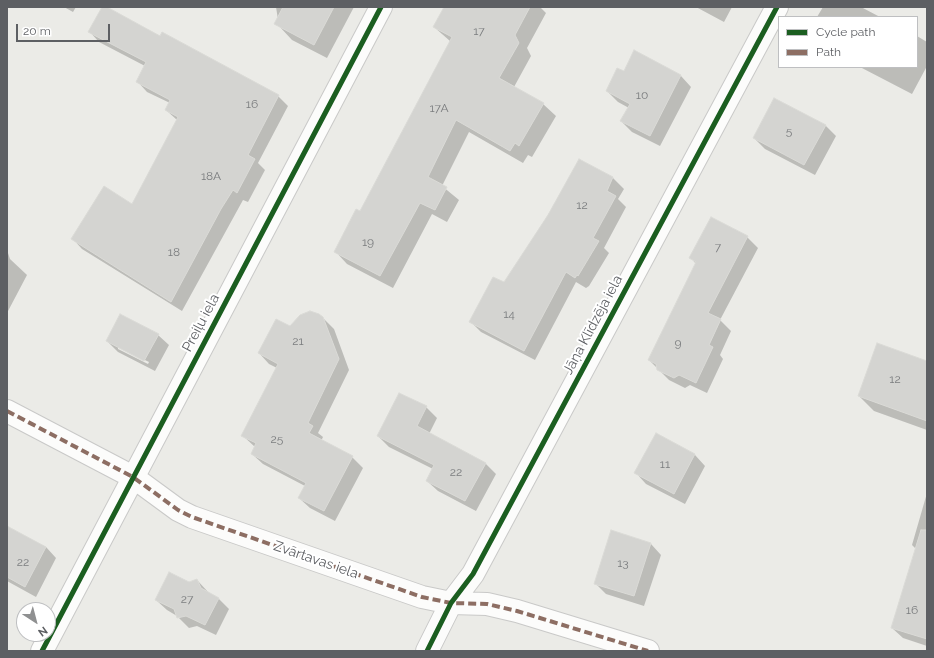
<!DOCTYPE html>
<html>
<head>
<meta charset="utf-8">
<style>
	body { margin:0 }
	#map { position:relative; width:934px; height:658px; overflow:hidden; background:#ebebe7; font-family:Raleway,sans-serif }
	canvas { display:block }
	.frame { position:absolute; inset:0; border:8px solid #5d5f63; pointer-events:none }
	.legend { position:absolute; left:778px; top:16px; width:140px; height:52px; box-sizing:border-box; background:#fff; border:1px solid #bebfc1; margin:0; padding:5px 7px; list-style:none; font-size:12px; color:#5d5f63 }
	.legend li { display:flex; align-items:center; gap:8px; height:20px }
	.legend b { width:20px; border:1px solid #bebfc1 }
	.north { position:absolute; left:16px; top:602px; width:40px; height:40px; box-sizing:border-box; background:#fff; border:1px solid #bebfc1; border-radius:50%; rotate:144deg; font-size:11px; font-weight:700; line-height:16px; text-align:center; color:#5d5f63 }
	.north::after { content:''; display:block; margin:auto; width:14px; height:18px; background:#8f9091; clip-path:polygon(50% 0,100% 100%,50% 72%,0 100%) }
	.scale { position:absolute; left:16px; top:24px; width:94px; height:18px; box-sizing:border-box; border:2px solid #5d5f63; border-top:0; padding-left:5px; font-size:12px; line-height:14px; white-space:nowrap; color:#5d5f63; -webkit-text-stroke:3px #fff; paint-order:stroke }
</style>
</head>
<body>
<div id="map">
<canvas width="934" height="658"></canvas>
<div class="frame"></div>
<ul class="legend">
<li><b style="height:5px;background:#1b5e20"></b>Cycle path</li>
<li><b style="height:5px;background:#8d6e63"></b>Path</li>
</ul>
<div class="north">N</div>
<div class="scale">20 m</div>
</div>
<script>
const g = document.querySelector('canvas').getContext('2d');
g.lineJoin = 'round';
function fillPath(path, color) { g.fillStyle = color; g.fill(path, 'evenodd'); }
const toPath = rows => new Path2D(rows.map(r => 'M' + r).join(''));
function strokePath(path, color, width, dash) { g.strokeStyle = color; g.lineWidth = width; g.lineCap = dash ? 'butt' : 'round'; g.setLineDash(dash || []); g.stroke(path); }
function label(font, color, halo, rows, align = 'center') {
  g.font = font + ' Raleway,sans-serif'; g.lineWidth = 4; g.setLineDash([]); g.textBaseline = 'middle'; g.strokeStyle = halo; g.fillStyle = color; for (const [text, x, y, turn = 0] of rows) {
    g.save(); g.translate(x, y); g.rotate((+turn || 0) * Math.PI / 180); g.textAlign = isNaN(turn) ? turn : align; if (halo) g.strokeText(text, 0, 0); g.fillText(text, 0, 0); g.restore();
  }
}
const shadow = toPath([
	[64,7,76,7,73,12],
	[103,7,278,96,288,106,258,163,265,170,248,202,243,200,182,311,82,249,72,238,132,205,177,120,166,110,170,103,147,92,137,81,145,66,99,42,89,31],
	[276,7,354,7,327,58,292,40,279,26],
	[445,7,540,7,546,13,527,48,531,56,514,87,543,104,556,116,532,157,528,155,523,163,469,132,442,186,459,200,447,222,432,214,393,288,347,264,335,251,361,212,450,41,434,27],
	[696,7,732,7,724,22],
	[823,7,861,7,880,17,817,17],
	[917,36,927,42,927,66,912,94,860,67,917,67],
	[635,51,681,76,691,87,660,146,632,132,621,121,629,108,618,102,607,91,624,73],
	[825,125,836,136,815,175,765,149,754,138],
	[579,160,613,178,624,189,618,199,626,207,604,248,609,253,589,286,586,288,576,282,535,360,481,332,470,321,504,284,548,215],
	[747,237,758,248,720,320,731,331,720,355,723,359,707,393,690,385,685,388,669,380,649,360,696,264,691,258],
	[7,250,10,259,27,275,7,313],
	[323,318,334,329,349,370,318,433,323,437,321,441,352,457,363,468,335,521,310,508,299,498,305,486,263,464,252,454,255,447,242,435,277,368,269,364,259,353,290,327],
	[158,335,169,345,155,371,118,352,107,341],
	[118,347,149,362,148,364,118,349],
	[927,362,927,430,874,411,859,396],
	[400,394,426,407,437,418,429,434,485,463,496,474,476,511,438,491,427,481,433,469,389,447,378,436],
	[656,435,695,455,705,466,685,504,646,484,636,473],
	[927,493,927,646,903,638,892,628,916,549,912,545],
	[7,527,46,547,56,558,36,597,7,581],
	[651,544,661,555,644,606,606,594,595,583],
	[197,580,209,593,218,598,229,609,216,635,197,626,189,628,177,616,167,610,156,600,189,583]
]);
const building = toPath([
	[102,7,107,7,160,36,162,32,279,95,248,155,255,159,237,193,233,190,221,209,171,302,71,239,104,186,132,204,178,117,165,110,170,100,136,82,146,62,88,32,102,7],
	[283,7,334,7,314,45,274,24,283,7],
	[444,7,530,7,515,35,519,43,499,78,544,103,519,146,515,143,510,151,456,120,428,177,447,187,435,210,420,203,380,276,334,252,356,209,360,211,452,37,433,27,444,7],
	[634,50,681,75,650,136,620,121,630,104,606,91,617,68,624,71,634,50],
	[774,98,826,125,804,165,753,138,774,98],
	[579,159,613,177,607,191,616,196,593,238,599,241,578,276,577,275,575,278,566,272,524,351,469,322,493,277,504,282,548,215,579,159],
	[711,217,748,236,708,313,721,319,709,345,713,347,696,383,679,375,674,378,657,370,656,364,648,360,696,262,689,258,711,217],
	[310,311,319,314,323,317,339,359,308,423,313,426,309,433,353,456,324,511,298,498,306,483,251,454,256,443,241,436,278,364,258,353,276,319,290,326,300,315,310,311],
	[120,314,159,334,144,361,106,341,120,314],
	[877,343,927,361,927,421,858,396,877,343],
	[399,393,427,406,417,426,486,463,465,501,426,481,434,465,377,436,399,393],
	[656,433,695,454,674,494,634,473,656,433],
	[7,526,46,547,25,587,7,577,7,526],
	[611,530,651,543,634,596,594,584,611,530],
	[921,530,927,530,927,639,891,628,921,530],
	[169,572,189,582,197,579,201,588,219,598,205,625,186,616,177,618,174,609,155,600,169,572]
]);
const minor = toPath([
	[7,411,133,477,178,510,192,517,422,597,451,603,487,604,517,611,648,651],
	[42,651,381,7],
	[427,651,451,603,473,574,777,7]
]);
const quiet = toPath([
	[7,411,133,477,178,510,192,517,422,597,451,603,487,604,517,611,648,651]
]);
const cycleway = toPath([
	[42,651,381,7],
	[427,651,451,603,473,574,777,7]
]);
const numberNames = [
	["17",479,31],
	["10",642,95],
	["16",252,104],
	["17A",439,108],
	["5",789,131],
	["18A",211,176],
	["12",582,205],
	["19",368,242],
	["7",718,247],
	["18",174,252],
	["14",509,314],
	["21",298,341],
	["9",678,343],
	["12",895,379],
	["25",277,439],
	["11",665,464],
	["22",456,472],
	["22",23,562],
	["13",623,563],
	["27",187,599],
	["16",912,610]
];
const streetNames = [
	["Preiļu iela",201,323,-62],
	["Jāņa Klīdzēja iela",593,325,-62],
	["Zvārtavas iela",316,560,19]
];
fillPath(shadow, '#0003');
fillPath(building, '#d4d4d1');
strokePath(building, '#dadad6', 1);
strokePath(minor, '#c9c9c8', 24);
strokePath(minor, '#fcfcfb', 22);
strokePath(quiet, '#8d6e63', 4, [8, 4]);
strokePath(cycleway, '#1b5e20', 5);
label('12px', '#7b7d7f', null, numberNames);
label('14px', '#5d5f63', '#fff', streetNames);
</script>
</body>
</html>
